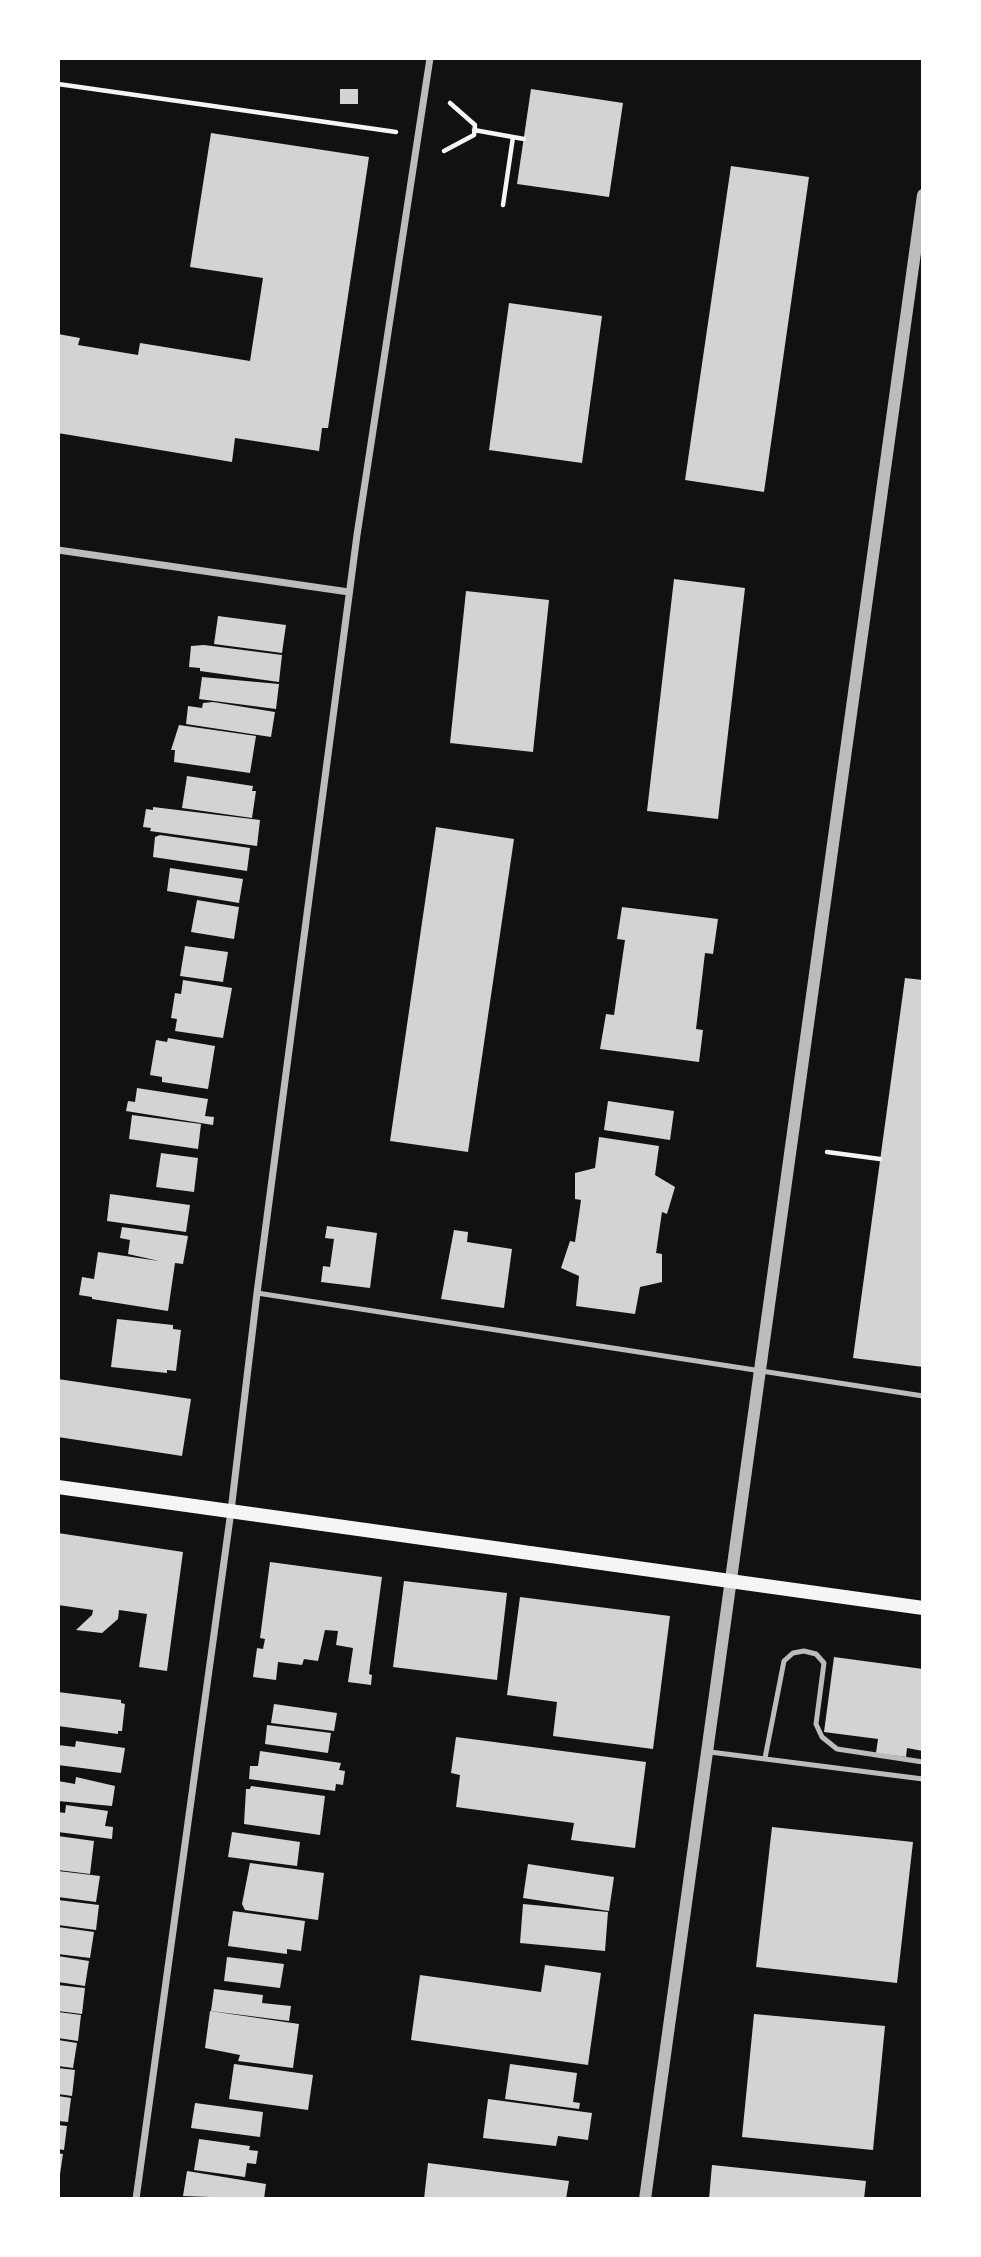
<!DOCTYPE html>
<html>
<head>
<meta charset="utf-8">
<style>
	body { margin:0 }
	#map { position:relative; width:981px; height:2257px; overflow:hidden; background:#111; font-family:Montserrat,sans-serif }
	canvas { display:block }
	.frame { position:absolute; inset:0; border:60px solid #fff; pointer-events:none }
</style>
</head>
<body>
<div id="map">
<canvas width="981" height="2257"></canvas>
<div class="frame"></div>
</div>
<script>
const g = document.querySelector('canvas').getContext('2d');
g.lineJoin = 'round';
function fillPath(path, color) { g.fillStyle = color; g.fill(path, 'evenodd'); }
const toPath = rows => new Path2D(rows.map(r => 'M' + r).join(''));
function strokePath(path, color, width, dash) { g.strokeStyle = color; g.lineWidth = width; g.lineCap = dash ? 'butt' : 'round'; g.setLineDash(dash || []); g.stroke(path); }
const building = toPath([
	[340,89,358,89,358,104,340,104],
	[531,89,623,103,609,197,517,184],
	[211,133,369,157,328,428,322,428,319,451,235,438,232,462,58,433,58,334,80,338,78,345,138,355,140,343,250,361,263,278,190,267],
	[731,166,809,177,764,492,685,480],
	[509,303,602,316,582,463,489,450],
	[674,579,745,588,718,819,647,811],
	[466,591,549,600,533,752,450,743],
	[218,616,286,625,282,653,214,644],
	[204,645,282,655,279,682,200,671,200,668,189,667,191,646],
	[202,677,279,684,276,709,199,699],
	[213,702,275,712,271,737,186,724,188,706,202,708,203,703],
	[179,725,256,736,250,773,174,762,175,750,171,750],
	[187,776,253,786,252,791,256,791,252,818,182,808],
	[153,807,260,820,257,846,150,831,151,828,143,827,146,809,153,810],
	[436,827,514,839,468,1152,390,1141],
	[160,835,250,848,247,871,153,857,155,837],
	[170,868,243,879,239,903,167,891],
	[197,900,239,907,234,939,191,932],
	[622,907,718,919,713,954,705,953,696,1029,703,1030,699,1062,600,1049,606,1014,614,1015,625,940,617,939],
	[185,946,228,952,223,982,180,976],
	[905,978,923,980,923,1367,853,1358],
	[183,980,232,988,223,1038,175,1031,177,1019,171,1018,175,993,181,994],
	[168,1038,215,1046,208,1089,162,1082,162,1077,150,1075,156,1040,167,1042],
	[137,1088,208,1099,205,1116,214,1117,213,1125,126,1111,128,1101,135,1102],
	[608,1101,674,1111,670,1140,604,1130],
	[132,1115,201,1124,198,1149,129,1139],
	[599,1137,659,1146,655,1175,675,1187,667,1214,662,1212,656,1253,662,1254,662,1282,640,1287,635,1314,576,1306,579,1276,561,1268,570,1241,575,1242,581,1200,575,1199,575,1173,595,1168],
	[161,1153,198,1158,194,1192,156,1187],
	[110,1194,190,1205,186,1232,107,1221],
	[327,1226,377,1233,370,1288,321,1282,323,1266,330,1267,334,1239,325,1238],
	[122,1227,188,1236,183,1264,175,1263,168,1311,92,1299,92,1297,79,1295,82,1277,94,1279,98,1252,159,1261,128,1254,130,1240,120,1238],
	[454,1230,468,1232,467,1242,512,1249,504,1308,441,1299],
	[117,1319,173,1325,173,1329,181,1330,176,1371,167,1370,167,1373,111,1367],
	[58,1379,191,1399,182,1456,58,1437],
	[58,1533,183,1552,167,1671,139,1667,147,1614,119,1610,118,1619,102,1633,76,1630,92,1615,93,1610,58,1605],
	[270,1562,382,1577,369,1674,372,1675,371,1685,348,1682,353,1648,336,1645,338,1631,325,1630,318,1661,304,1659,302,1665,278,1662,276,1680,253,1677,257,1648,263,1649,265,1639,260,1638],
	[404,1581,507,1593,497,1680,393,1667],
	[520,1597,670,1616,653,1749,553,1736,557,1702,507,1695],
	[834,1657,923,1669,923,1751,907,1748,906,1757,876,1753,878,1739,824,1732],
	[58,1692,121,1700,121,1703,125,1704,122,1731,118,1731,118,1734,58,1726],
	[274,1704,337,1713,334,1731,271,1723],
	[267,1725,331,1733,328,1753,265,1744],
	[456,1737,646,1762,635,1848,571,1840,574,1823,456,1807,460,1775,451,1773],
	[76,1741,125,1748,121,1773,58,1765,58,1745,75,1747],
	[260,1751,341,1763,339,1770,345,1771,343,1785,336,1784,335,1791,249,1779,250,1766,258,1766],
	[76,1777,115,1786,112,1806,58,1801,58,1781,75,1784],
	[251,1786,325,1796,320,1835,244,1824,246,1789,250,1789],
	[66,1805,108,1811,105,1826,113,1827,112,1839,58,1832,58,1812,65,1813],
	[772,1827,913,1842,897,1983,756,1967],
	[232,1832,300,1842,297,1866,228,1857],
	[58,1836,94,1841,90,1874,58,1870],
	[250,1863,324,1873,318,1920,245,1910,242,1904],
	[528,1864,614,1877,609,1911,523,1898],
	[58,1871,100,1876,96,1902,58,1897],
	[58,1900,99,1905,96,1930,58,1925],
	[523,1904,608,1912,605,1951,520,1943],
	[233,1911,305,1921,301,1951,287,1949,287,1954,228,1946],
	[58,1927,94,1932,90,1958,58,1954],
	[58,1956,89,1961,85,1986,58,1982],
	[227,1957,284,1964,280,1988,224,1981],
	[545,1965,601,1973,588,2065,411,2040,420,1975,541,1992],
	[58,1985,85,1988,82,2014,58,2011],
	[214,1989,263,1995,262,2003,291,2006,289,2021,211,2011],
	[210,2011,299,2024,293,2068,238,2061,240,2055,205,2048],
	[58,2012,81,2015,78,2041,58,2038],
	[754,2014,885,2026,873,2150,742,2137],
	[58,2040,77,2043,73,2068,58,2066],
	[234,2064,313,2075,308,2110,229,2099],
	[510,2064,577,2073,573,2102,580,2103,579,2109,505,2099],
	[58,2068,75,2070,72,2096,58,2094],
	[58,2096,71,2098,68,2122,58,2121],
	[488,2099,592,2113,588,2140,558,2136,556,2146,483,2138],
	[195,2103,263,2112,260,2137,191,2128],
	[58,2125,67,2126,64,2150,58,2149],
	[199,2139,250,2146,249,2150,258,2151,256,2164,247,2163,245,2177,194,2170],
	[58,2153,63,2154,59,2181,58,2181],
	[428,2163,569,2181,566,2199,424,2199],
	[712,2165,866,2181,864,2199,709,2199],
	[187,2171,266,2184,264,2199,183,2196]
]);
const path = toPath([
	[58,84,396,132],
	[474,130,524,139],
	[444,151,474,135,475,125,450,103],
	[503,205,513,137],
	[827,1152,880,1159]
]);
const service = toPath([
	[257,1293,923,1396],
	[710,1752,923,1779],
	[765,1758,784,1661,793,1653,804,1651,816,1654,824,1663,816,1724,822,1737,837,1749,923,1762]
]);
const minor = toPath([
	[58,550,349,592],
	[136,2199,231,1511,257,1293,357,535,430,58]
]);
const tertiary = toPath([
	[645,2199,923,195]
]);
const secondary = toPath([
	[58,1487,923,1608]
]);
fillPath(building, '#d3d3d3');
strokePath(path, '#f5f5f5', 4.5);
strokePath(service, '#bcbcbc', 5);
strokePath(minor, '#bcbcbc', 7);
strokePath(tertiary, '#bcbcbc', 12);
strokePath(secondary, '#f5f5f5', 14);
</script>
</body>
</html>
